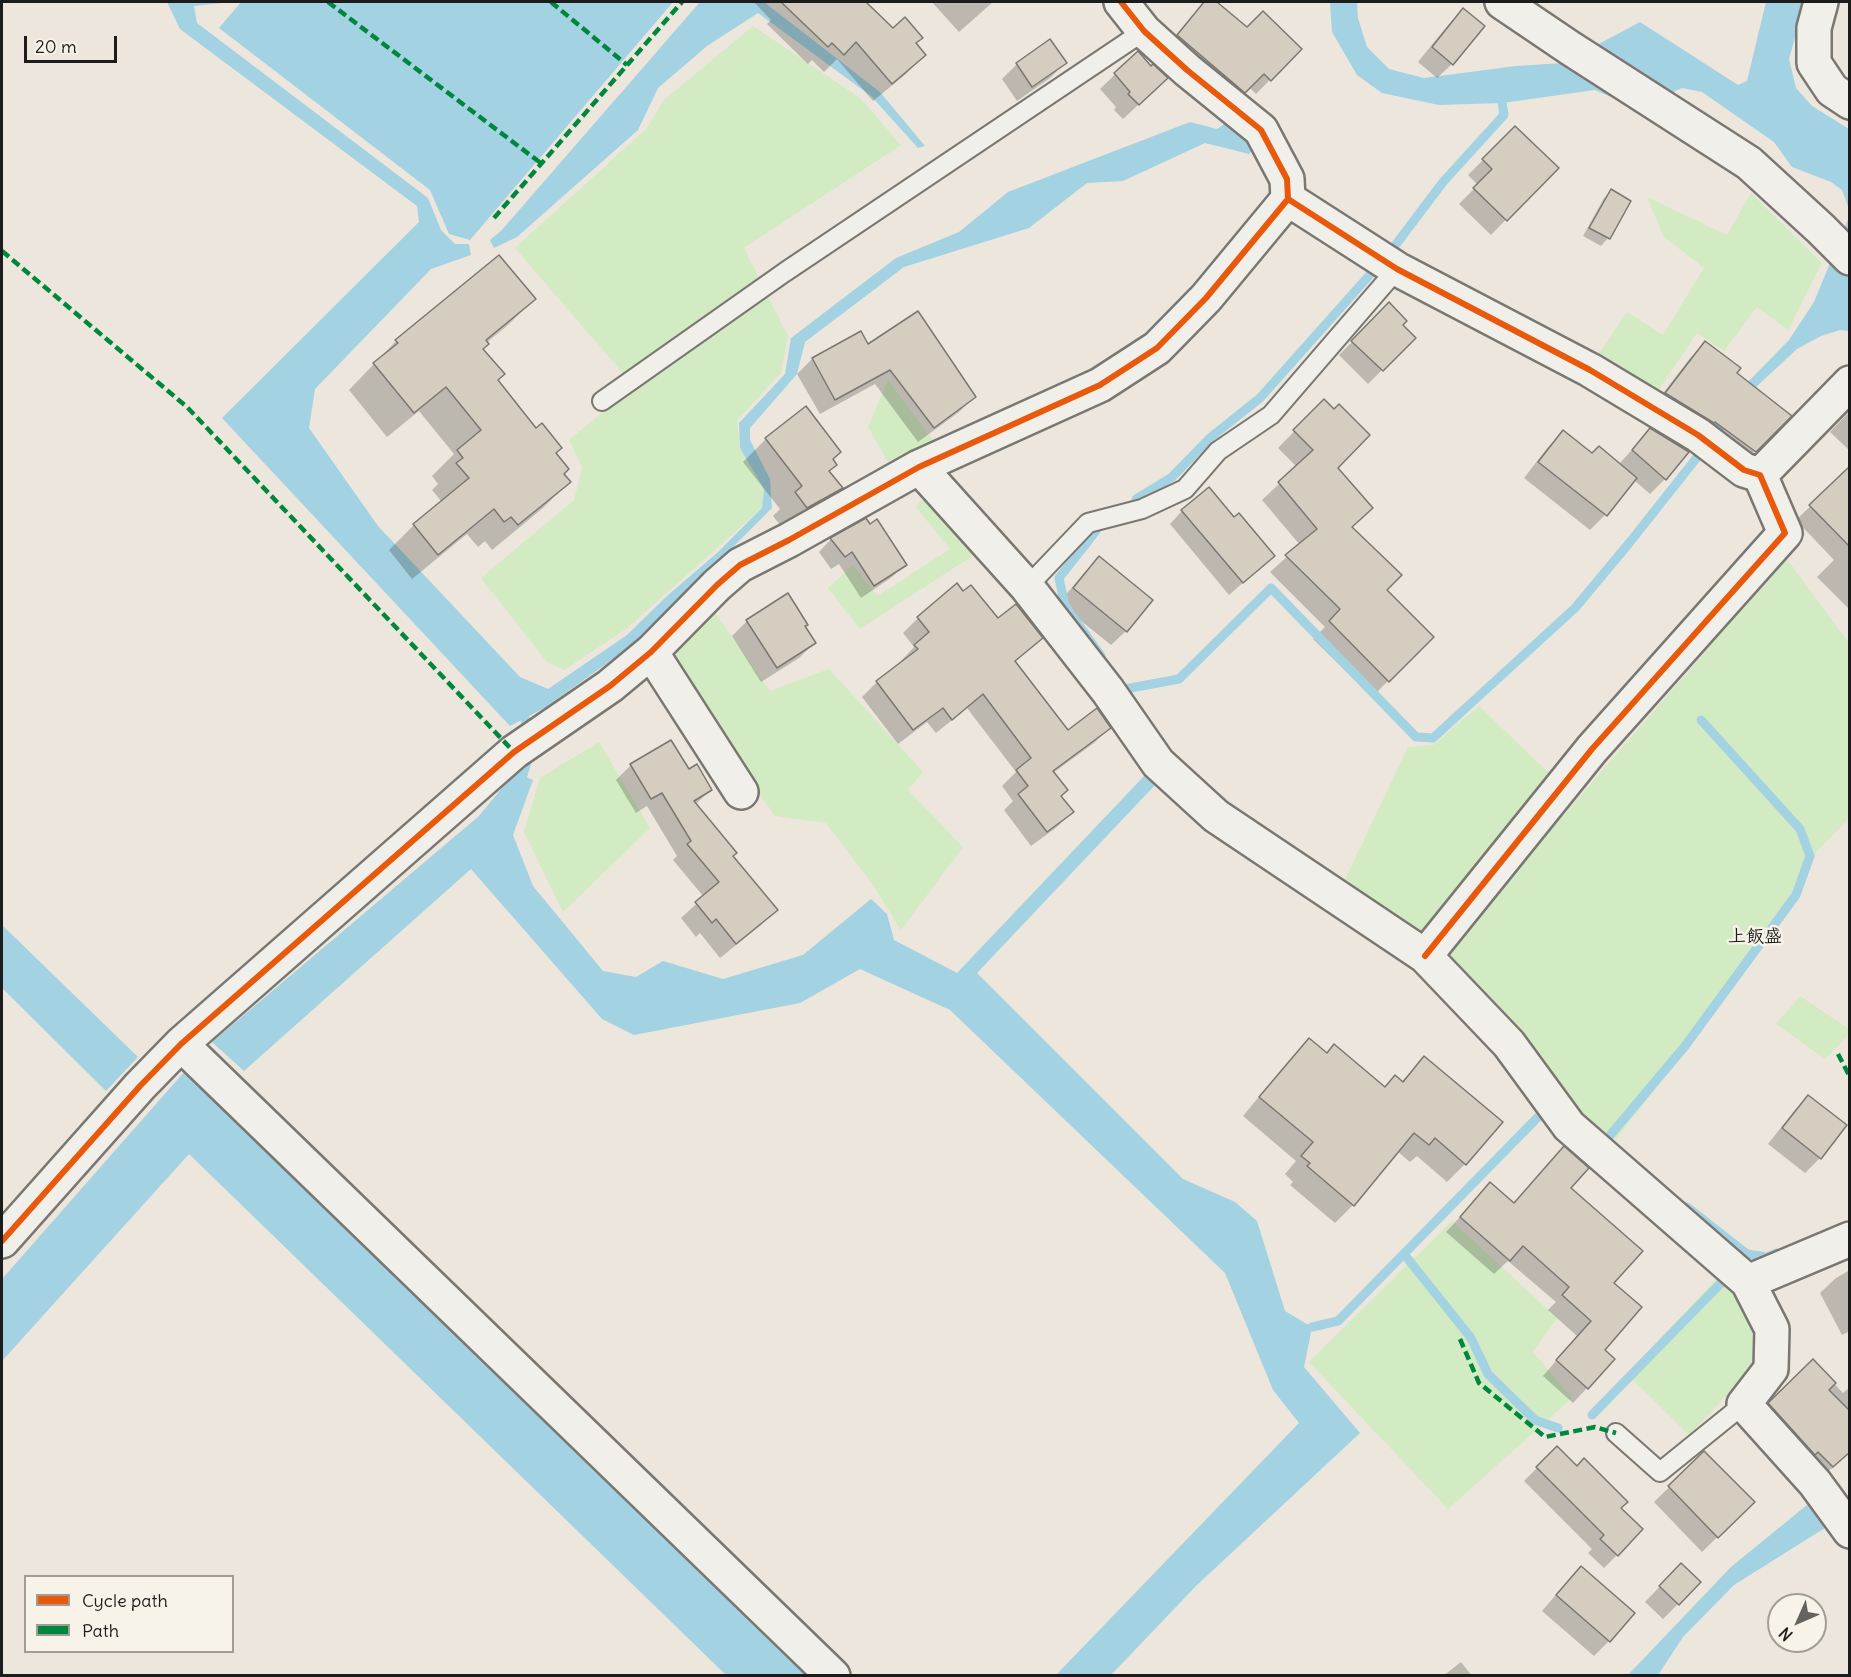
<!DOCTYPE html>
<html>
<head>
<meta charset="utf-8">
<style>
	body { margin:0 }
	#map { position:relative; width:1851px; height:1677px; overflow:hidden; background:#ece6dc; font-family:Delius,sans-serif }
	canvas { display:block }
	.frame { position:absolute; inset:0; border:3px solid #1c1c1c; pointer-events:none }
	.legend { position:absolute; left:24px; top:1575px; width:210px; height:78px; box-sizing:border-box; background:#f7f3e8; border:2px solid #9f9d96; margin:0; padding:8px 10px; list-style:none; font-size:18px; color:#1c1c1c }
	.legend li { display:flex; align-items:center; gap:12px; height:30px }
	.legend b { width:30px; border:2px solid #9f9d96 }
	.north { position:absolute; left:1767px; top:1593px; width:60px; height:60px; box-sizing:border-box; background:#f7f3e8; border:2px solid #9f9d96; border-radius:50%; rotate:225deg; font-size:16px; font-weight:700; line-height:24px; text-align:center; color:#1c1c1c }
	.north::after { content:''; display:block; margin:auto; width:21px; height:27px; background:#65635f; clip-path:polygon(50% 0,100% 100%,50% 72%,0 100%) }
	.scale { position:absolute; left:24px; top:36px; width:93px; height:27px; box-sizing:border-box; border:3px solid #1c1c1c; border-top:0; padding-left:8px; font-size:18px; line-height:21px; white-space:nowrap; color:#1c1c1c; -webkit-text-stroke:4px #f7f3e8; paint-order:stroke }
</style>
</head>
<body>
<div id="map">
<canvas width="1851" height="1677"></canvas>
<div class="frame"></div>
<ul class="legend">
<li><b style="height:8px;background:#e8590c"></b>Cycle path</li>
<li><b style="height:8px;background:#00873e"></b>Path</li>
</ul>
<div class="north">N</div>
<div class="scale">20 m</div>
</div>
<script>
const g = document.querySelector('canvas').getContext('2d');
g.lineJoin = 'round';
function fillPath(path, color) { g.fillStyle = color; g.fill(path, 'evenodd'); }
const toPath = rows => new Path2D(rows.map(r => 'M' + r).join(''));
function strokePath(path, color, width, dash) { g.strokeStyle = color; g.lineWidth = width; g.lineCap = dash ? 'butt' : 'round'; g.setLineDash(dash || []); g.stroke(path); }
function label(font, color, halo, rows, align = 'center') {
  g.font = font + ' Delius,"Klee One",sans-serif'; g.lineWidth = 5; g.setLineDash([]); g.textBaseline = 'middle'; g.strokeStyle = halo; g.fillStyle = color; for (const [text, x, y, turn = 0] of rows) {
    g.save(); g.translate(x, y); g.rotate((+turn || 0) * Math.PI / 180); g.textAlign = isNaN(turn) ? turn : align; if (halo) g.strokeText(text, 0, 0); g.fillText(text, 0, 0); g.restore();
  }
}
const green = toPath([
	[753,26,860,98,901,145,744,248,788,336,781,373,737,420,740,448,764,489,762,508,626,629,564,670,547,662,481,578,574,500,582,468,569,440,634,386,515,248,647,128,664,100],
	[1751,193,1822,263,1788,330,1757,307,1724,351,1697,333,1653,398,1595,359,1627,312,1663,335,1704,268,1664,237,1647,197,1727,235],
	[888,380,935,443,888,462,868,427],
	[926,495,977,553,860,629,828,588,853,565,878,596,950,549,916,507],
	[1786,558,1849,643,1849,818,1817,851,1800,895,1688,1047,1616,1139,1566,1107,1443,955],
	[712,608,770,691,829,669,923,772,908,790,963,847,901,930,873,885,826,823,775,816,664,656],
	[1479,706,1553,777,1421,934,1341,888,1408,747,1433,745],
	[599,742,650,828,563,912,524,832,540,778],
	[1800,996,1849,1029,1849,1034,1825,1059,1776,1024],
	[1452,1221,1557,1318,1533,1352,1572,1398,1448,1509,1309,1362],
	[1722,1273,1739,1288,1760,1361,1689,1435,1627,1374]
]);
const water = toPath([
	[167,2,231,2,194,6,197,23,428,198,441,230,455,244,469,244,471,255,431,269,315,389,309,428,378,526,520,677,548,689,627,635,667,596,717,553,762,508,764,489,740,448,739,423,785,374,791,338,896,258,959,232,1008,192,1190,122,1217,129,1233,118,1257,144,1249,154,1205,143,1123,181,1087,183,1029,228,904,267,805,342,797,374,750,428,750,440,770,479,772,508,714,566,700,584,634,644,546,707,510,726,222,418,419,222,417,206,180,29],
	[241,2,673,2,470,240,449,234,430,190,219,28],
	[700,2,764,2,880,92,925,146,918,148,871,96,758,13,707,46,658,88,638,130,517,237,494,248,490,240,501,231],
	[1330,2,1357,2,1358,18,1367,47,1389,69,1424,78,1516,66,1563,63,1640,22,1738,85,1747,81,1766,2,1805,2,1789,59,1796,88,1812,106,1849,129,1849,209,1842,190,1831,182,1792,167,1774,142,1702,92,1682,88,1637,108,1595,90,1502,103,1439,105,1382,93,1357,75,1332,32],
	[1849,217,1849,331,1840,330,1821,336,1797,349,1756,387,1725,430,1718,430,1715,424,1745,385,1789,340,1814,302],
	[515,772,533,780,513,835,533,886,603,971,636,977,663,961,723,979,803,955,871,899,887,914,894,940,957,973,1146,774,1156,784,977,973,1183,1179,1235,1202,1257,1221,1285,1311,1312,1327,1304,1367,1360,1433,1196,1586,1111,1675,1056,1675,1299,1423,1273,1390,1225,1273,950,1010,860,969,800,1003,634,1035,602,1019,471,869,244,1071,212,1042,479,816],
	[2,925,138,1057,106,1091,2,988],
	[185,1071,205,1090,808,1675,726,1675,189,1154,2,1361,2,1279],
	[1813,1500,1828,1526,1734,1585,1683,1637,1658,1675,1627,1676,1731,1567]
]);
const shadow = toPath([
	[754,2,864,2,893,30,915,44,924,55,906,74,873,101,837,59,824,72,812,60,808,64,767,24,771,20],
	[932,2,993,2,959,32],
	[1206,2,1214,2,1247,29,1300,49,1256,94,1249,87,1230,106,1164,50],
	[1463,10,1452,64,1437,78,1418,62,1448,25],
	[1050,41,1065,63,1050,78,1017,101,1002,79,1017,64],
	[1137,53,1151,93,1123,119,1114,110,1116,107,1100,89],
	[1515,128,1556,168,1491,235,1459,204,1478,185,1468,175],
	[1611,191,1629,202,1608,238,1601,246,1583,236,1604,198],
	[534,299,508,325,486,343,482,349,496,381,555,454,562,474,569,482,543,508,492,550,485,541,478,547,467,534,412,579,389,550,414,525,442,502,432,490,438,484,432,476,454,454,419,411,387,437,349,390,396,341],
	[1389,305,1401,325,1414,338,1368,384,1339,355],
	[861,333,868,346,974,397,959,412,918,442,875,384,820,414,797,374,812,359],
	[1705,343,1734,373,1790,416,1740,466,1651,409,1690,358],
	[1324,401,1336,468,1351,528,1385,590,1432,637,1372,697,1313,639,1325,627,1270,572,1300,545,1262,500,1297,467,1278,448],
	[1849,412,1850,412,1850,451,1830,432],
	[1650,430,1665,479,1650,494,1634,480,1605,515,1590,530,1524,478,1548,447,1563,432,1592,455,1619,464],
	[766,439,831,460,828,472,841,488,818,511,784,530,773,516,780,509,743,462],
	[1850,468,1850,610,1817,577,1834,560,1796,520],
	[1182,511,1233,519,1273,556,1229,595,1170,524],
	[831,539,905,565,892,577,861,598,839,564,831,569,819,552],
	[1099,558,1126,631,1111,645,1059,603,1084,573],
	[956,585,963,594,998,620,1041,638,1014,662,1068,733,1109,728,1094,743,1053,773,1060,796,1072,812,1057,827,1031,846,1004,810,1013,801,1002,786,1016,772,967,708,936,733,927,722,898,744,862,697,877,682,902,663,901,661,914,647,903,633,918,618],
	[747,621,804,627,814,643,799,658,761,682,732,636],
	[631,765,688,771,710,790,695,805,732,857,776,910,761,925,720,958,700,933,696,937,681,918,704,897,673,860,677,856,647,806,636,813,616,780],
	[1309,1040,1326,1055,1384,1088,1395,1077,1401,1082,1424,1058,1465,1164,1447,1182,1417,1156,1410,1162,1397,1151,1353,1205,1335,1223,1290,1185,1293,1182,1285,1174,1296,1161,1243,1116,1291,1058],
	[1809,1097,1820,1158,1805,1173,1768,1144,1794,1111],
	[1564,1148,1569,1188,1612,1283,1603,1350,1587,1388,1573,1403,1543,1376,1577,1336,1548,1310,1556,1302,1508,1261,1494,1274,1446,1232,1490,1184,1513,1204],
	[1850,1270,1850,1331,1842,1335,1820,1293,1836,1278],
	[1813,1361,1843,1393,1850,1387,1850,1451,1814,1485,1751,1423],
	[1557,1448,1619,1508,1617,1555,1604,1568,1588,1553,1592,1549,1524,1481],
	[1704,1453,1753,1502,1702,1552,1654,1502],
	[1666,1580,1678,1604,1663,1619,1645,1602],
	[1566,1583,1609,1641,1594,1656,1542,1611],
	[1461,1662,1472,1676,1443,1676]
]);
const stream = toPath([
	[1136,499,1172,477,1211,437,1260,398,1391,251,1443,182,1504,115,1502,103],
	[1096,531,1059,578,1065,606,1101,656],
	[1125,689,1179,679,1271,588,1416,737,1433,738,1575,608,1630,542,1706,446],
	[525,718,527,736],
	[523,775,530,752],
	[1607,1139,1685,1046,1796,895,1810,856,1800,829,1701,720],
	[1687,1207,1747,1254,1767,1257,1776,1253],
	[1404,1254,1471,1338,1488,1374,1535,1420,1558,1428],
	[1312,1327,1338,1321,1538,1117],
	[1592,1415,1724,1280]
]);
const building = toPath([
	[781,2,866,2,893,28,905,17,923,38,916,43,926,55,892,84,856,42,844,55,832,43,828,47,781,2],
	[1204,2,1217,2,1247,27,1263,11,1302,49,1271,81,1264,74,1245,93,1177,35,1204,2],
	[1463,8,1485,26,1453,65,1432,47,1463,8],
	[1050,39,1067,63,1032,87,1016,63,1050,39],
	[1138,51,1151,66,1153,64,1168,78,1139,105,1128,94,1130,92,1114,73,1138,51],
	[1515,126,1559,168,1507,221,1473,188,1492,169,1482,159,1515,126],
	[1611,189,1631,201,1610,239,1589,228,1611,189],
	[499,255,536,299,486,340,489,344,483,349,505,374,498,380,536,428,542,423,562,448,556,453,569,469,564,474,571,482,518,525,511,517,504,522,494,509,438,555,413,524,469,478,456,463,463,458,457,450,481,430,446,387,414,413,373,363,398,343,395,340,499,255],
	[1389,302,1407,321,1403,325,1416,338,1383,371,1351,341,1389,302],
	[918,311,976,397,934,428,890,370,835,400,812,358,861,331,868,344,918,311],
	[1705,341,1741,368,1737,373,1792,416,1756,452,1715,422,1714,423,1665,393,1705,341],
	[1324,399,1334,409,1339,404,1370,435,1338,468,1373,508,1352,527,1402,575,1387,590,1434,637,1389,682,1329,621,1340,609,1285,555,1317,529,1278,482,1313,450,1293,430,1324,399],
	[806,406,841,452,833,459,837,465,829,471,843,488,807,508,795,492,802,486,765,438,806,406],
	[1650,428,1689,452,1666,480,1632,450,1650,428],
	[1563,430,1592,453,1599,446,1637,478,1607,516,1538,462,1563,430],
	[1850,466,1850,547,1809,505,1850,466],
	[1209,487,1234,517,1239,513,1275,556,1243,583,1181,510,1209,487],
	[866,518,870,524,877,519,907,565,874,586,852,552,845,557,830,538,866,518],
	[1099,556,1153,600,1127,632,1073,588,1099,556],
	[957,583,963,591,971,585,998,618,1016,604,1043,638,1015,661,1068,730,1097,708,1111,728,1053,771,1068,790,1061,796,1074,812,1047,832,1018,794,1028,786,1016,770,1031,758,983,694,952,720,943,708,913,730,876,681,918,649,914,645,929,632,917,617,957,583],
	[788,593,808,625,805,626,816,643,777,668,746,620,788,593],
	[671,740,689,769,697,764,712,790,694,801,737,853,733,856,778,910,736,944,716,919,712,923,695,902,719,882,687,844,691,841,662,793,651,799,630,764,671,740],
	[1309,1038,1327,1053,1334,1044,1385,1087,1395,1075,1403,1082,1424,1056,1503,1122,1466,1165,1435,1138,1429,1145,1414,1133,1354,1206,1307,1166,1310,1163,1301,1156,1313,1142,1259,1097,1309,1038],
	[1808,1095,1847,1125,1821,1159,1782,1128,1808,1095],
	[1564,1146,1589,1168,1571,1188,1643,1251,1614,1283,1642,1307,1605,1350,1615,1359,1588,1389,1556,1360,1591,1321,1562,1295,1569,1287,1523,1246,1510,1261,1460,1217,1490,1182,1514,1203,1564,1146],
	[1813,1359,1836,1383,1829,1390,1850,1411,1850,1452,1833,1467,1818,1452,1815,1455,1768,1403,1813,1359],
	[1557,1446,1577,1466,1584,1458,1628,1502,1621,1508,1643,1529,1618,1556,1600,1539,1604,1535,1536,1467,1557,1446],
	[1704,1451,1755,1502,1718,1538,1668,1486,1704,1451],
	[1681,1563,1701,1582,1679,1605,1659,1586,1681,1563],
	[1581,1566,1635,1613,1610,1642,1556,1595,1581,1566]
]);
const service = toPath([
	[602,401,785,272,1144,31],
	[1027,587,1088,523,1142,509,1185,489,1218,451,1271,415,1397,269],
	[1616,1433,1660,1472,1744,1404]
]);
const minor = toPath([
	[1121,2,1144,31,1187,70,1261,130,1287,179,1288,199,1397,269,1590,370,1698,435,1744,470,1760,475,1785,533,1592,749,1425,956],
	[1502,2,1570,48,1749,163,1821,229,1850,258],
	[1821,2,1814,28,1814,63,1832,90,1850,102],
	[919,467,1027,587,1108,691,1158,763,1216,816,1425,956,1509,1044,1569,1126,1748,1282,1850,1239],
	[1760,475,1850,383],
	[651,652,741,792],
	[181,1044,833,1676],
	[2,1241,140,1086,181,1044,514,752,610,686,651,652,717,585,740,565,789,540,919,467,1100,385,1157,348,1206,298,1288,199],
	[1748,1282,1772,1329,1771,1369,1744,1404,1815,1483,1850,1531]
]);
const quiet = toPath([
	[328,2,542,164],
	[551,2,627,65],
	[494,218,682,2],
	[2,251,187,407,514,752],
	[1838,1054,1850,1077],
	[1460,1339,1479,1383,1545,1437,1595,1427,1616,1433]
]);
const cycleway = toPath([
	[1121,2,1144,31,1187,70,1261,130,1287,179,1288,199,1397,269,1590,370,1698,435,1744,470,1760,475,1785,533,1592,749,1425,956],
	[2,1241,140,1086,181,1044,514,752,610,686,651,652,717,585,740,565,789,540,919,467,1100,385,1157,348,1206,298,1288,199]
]);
const neighbourhoodNames = [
	["上飯盛",1755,937]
];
fillPath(green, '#d2ebc3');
fillPath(water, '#a3d2e2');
fillPath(shadow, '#0003');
strokePath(stream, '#a3d2e2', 9);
fillPath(building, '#d5cdc0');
strokePath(building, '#7a7772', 1.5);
strokePath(service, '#7a7772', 22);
strokePath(minor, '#7a7772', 38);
strokePath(service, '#f1efea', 18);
strokePath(minor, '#f1efea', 33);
strokePath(quiet, '#00873e', 4.5, [9, 4.5]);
strokePath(cycleway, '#e8590c', 6);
label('bold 18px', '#1c1c1c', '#f7f3e8', neighbourhoodNames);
</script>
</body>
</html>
